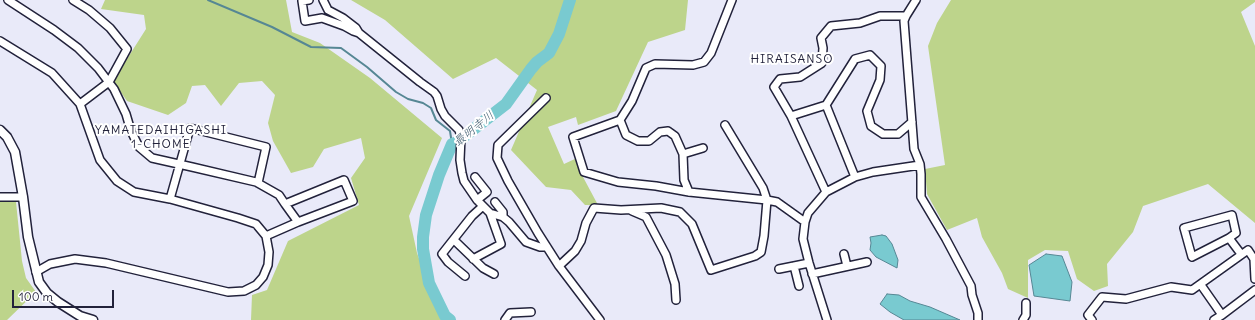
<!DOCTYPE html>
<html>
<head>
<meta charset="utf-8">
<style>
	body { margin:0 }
	#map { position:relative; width:1255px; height:320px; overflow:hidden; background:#e9eaf9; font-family:Delius,sans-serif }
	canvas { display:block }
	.scale { position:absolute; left:12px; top:290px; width:102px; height:18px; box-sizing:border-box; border:2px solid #22223b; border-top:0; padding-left:5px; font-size:12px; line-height:14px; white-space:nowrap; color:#22223b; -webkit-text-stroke:3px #fff; paint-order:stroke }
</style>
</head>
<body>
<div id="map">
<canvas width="1255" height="320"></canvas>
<div class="scale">100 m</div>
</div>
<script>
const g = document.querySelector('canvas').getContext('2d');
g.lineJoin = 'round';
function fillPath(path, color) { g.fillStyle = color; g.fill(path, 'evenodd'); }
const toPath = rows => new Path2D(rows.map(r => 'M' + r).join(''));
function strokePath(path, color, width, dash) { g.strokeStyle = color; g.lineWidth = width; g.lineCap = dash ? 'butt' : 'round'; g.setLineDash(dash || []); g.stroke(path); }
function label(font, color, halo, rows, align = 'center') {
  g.font = font + ' Delius,"Klee One",sans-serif'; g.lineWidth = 4; g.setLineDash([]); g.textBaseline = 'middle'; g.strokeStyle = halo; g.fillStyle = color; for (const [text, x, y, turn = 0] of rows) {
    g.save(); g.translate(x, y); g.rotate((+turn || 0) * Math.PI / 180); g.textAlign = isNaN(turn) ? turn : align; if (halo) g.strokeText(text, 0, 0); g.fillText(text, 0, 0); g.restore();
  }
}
const green = toPath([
	[105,0,286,0,292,32,320,43,370,78,442,138,409,216,417,253,441,320,251,320,252,295,267,290,288,241,359,205,351,178,365,158,361,138,324,149,313,167,291,173,273,141,268,123,275,95,262,81,239,83,221,106,205,85,192,86,186,103,168,115,127,101,113,81,146,29,144,15,101,9],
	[351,0,688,0,685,30,648,42,616,111,578,125,576,117,548,127,564,164,577,158,583,177,598,205,585,205,571,190,546,187,511,150,537,90,496,58,453,79,385,20],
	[951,0,1255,0,1255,2,1241,12,1255,46,1255,223,1208,184,1143,206,1133,232,1107,264,1108,286,1094,291,1077,279,1068,251,1045,250,1028,260,1028,298,1008,289,1002,273,982,237,977,218,947,230,927,194,925,169,945,165,928,46,937,23],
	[0,202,16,202,22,261,26,278,36,292,7,320,0,320]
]);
const water = toPath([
	[882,235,886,236,892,244,898,260,897,268,876,257,870,250,871,243,870,237,882,235],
	[1046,254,1062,256,1072,282,1070,301,1034,296,1029,265,1046,254],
	[887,294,899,295,910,301,930,307,960,320,904,320,890,312,880,304,887,294]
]);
const stream = toPath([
	[208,0,272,27,311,47,341,48,367,67,396,92,408,99,423,103,431,108,436,120,450,131,452,144]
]);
const river = toPath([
	[450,320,445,316,429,283,423,249,423,237,426,215,439,175,452,144,457,142,506,104,531,69,537,62,549,53,559,34,570,0]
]);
const minor = toPath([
	[8,0,54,30,78,48,98,68,114,89,126,114,131,131,139,147,152,158,192,167,256,182,279,195,285,204,298,222,353,201,344,180,285,204],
	[309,0,302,1,305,21,322,18,344,26,353,31,359,33],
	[323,0,328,10,343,18,356,28,359,33,420,82,434,92,437,96,441,109,445,116,459,130,461,137,460,160,462,173,464,181,477,200,490,213,503,217,509,222,526,242,540,247,547,247],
	[916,0,906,16,904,21,914,149,920,164,921,174,921,197,946,239,971,286,972,295,978,313,978,320],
	[0,41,52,73,80,104,109,82,127,49,110,28,89,10,73,0],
	[546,98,498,145,497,158,508,181,538,233,559,266,600,320],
	[80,104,100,160,117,181,134,192,170,199,238,218,256,224,266,236,298,222],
	[791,116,826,105],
	[620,120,626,135,638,141,649,141,660,132,668,131,675,136,683,154,684,180,689,192],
	[725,125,763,188,767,200,689,192,656,186,618,182,584,172,573,137,620,120,632,101,646,68,655,64,693,65,704,62,711,53,732,0],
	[683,154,703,148],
	[475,177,487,192,477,200],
	[855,177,826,105,855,59,870,55,881,66,880,80,867,111,871,126,883,134,898,134,912,122],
	[826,192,791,116,774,87,780,79,800,77,822,63,823,48,821,38,831,26,860,23,880,16,906,16],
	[0,197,23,197],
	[170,199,190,128,266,147,258,183],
	[495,202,503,212,503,217],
	[632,211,646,217,666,255,675,284,676,300],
	[1229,238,1192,257,1184,228,1232,215,1236,233,1229,238,1241,254],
	[454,240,483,268,494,274],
	[844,254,847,266],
	[473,259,501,244,490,213],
	[559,266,575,251,581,241,586,223,594,208,621,210,661,208,680,212,692,224,711,270,755,256,761,252,764,236,767,200,777,202,805,222],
	[794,266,799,286],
	[779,269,809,263],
	[36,272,50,264,75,259,106,263,228,292,244,291,256,285,263,277,268,265,269,252,266,236],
	[812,274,867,262],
	[465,276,448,262,442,254,472,216,483,206],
	[1201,285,1222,315,1255,290],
	[505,320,510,313,531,312],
	[827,320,809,263,803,239,805,222,808,213,826,192,855,177,873,172,920,165],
	[1023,320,1026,315,1026,303],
	[1092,320,1088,315,1102,297,1126,299,1171,287,1192,290,1248,250,1254,259,1255,279],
	[1214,320,1222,315]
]);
const tertiary = toPath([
	[0,130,7,137,15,152,23,197,28,237,39,282,47,293,58,302,80,316,93,320]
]);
const neighbourhoodNames = [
	["HIRAISANSO",792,60],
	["YAMATEDAIHIGASHI",161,131],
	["1-CHOME",161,145]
];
const waterNames = [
	["最明寺川",474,129,-39]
];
fillPath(green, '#bdd48b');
fillPath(water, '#79cad0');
strokePath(water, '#568794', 1);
strokePath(stream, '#568794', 2);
strokePath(river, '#79cad0', 12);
strokePath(minor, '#22223b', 10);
strokePath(tertiary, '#22223b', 11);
strokePath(minor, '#fff', 7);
strokePath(tertiary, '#fff', 8);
g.letterSpacing = '1px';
label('12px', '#22223b', '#fff', neighbourhoodNames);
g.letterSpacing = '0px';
label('italic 12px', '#405d6f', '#fff', waterNames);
</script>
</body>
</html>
